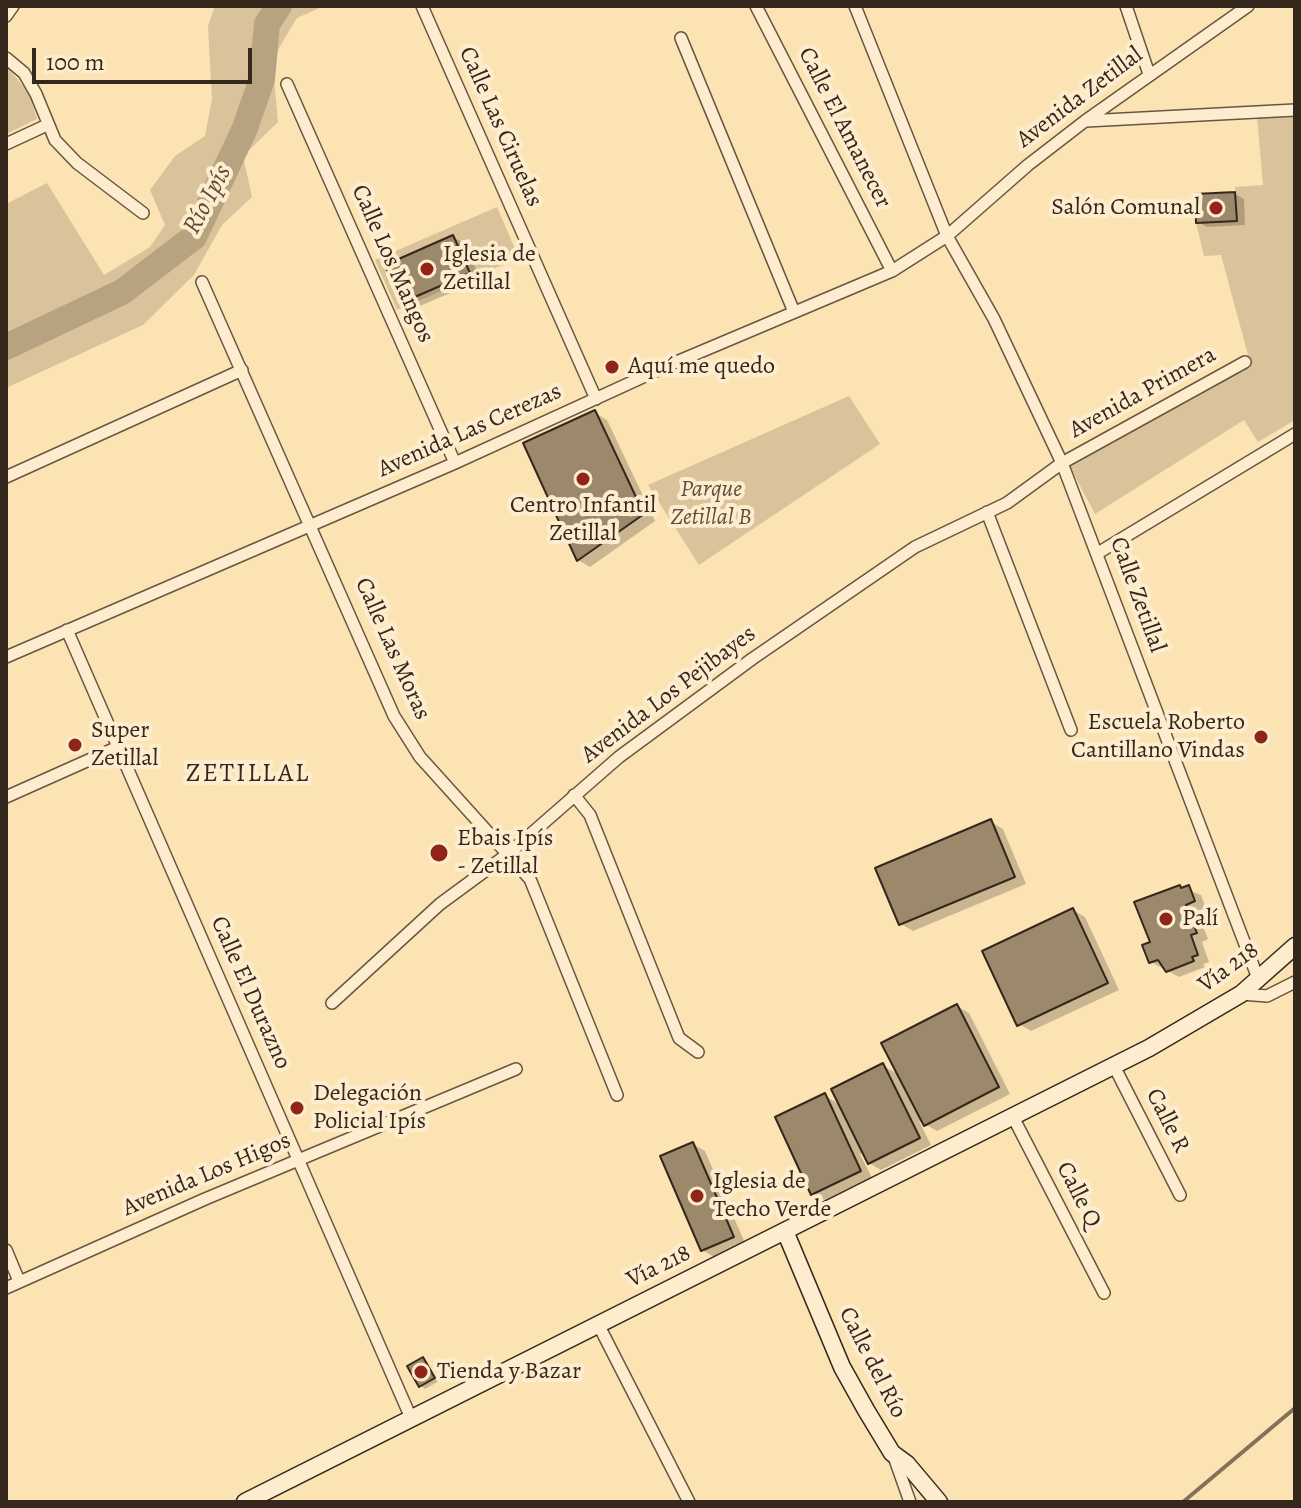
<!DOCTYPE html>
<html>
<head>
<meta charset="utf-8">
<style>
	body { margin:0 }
	#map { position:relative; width:1301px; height:1508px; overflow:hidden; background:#fce3b4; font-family:Alegreya,serif }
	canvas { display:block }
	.frame { position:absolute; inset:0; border:8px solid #35271b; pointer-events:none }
	.scale { position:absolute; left:32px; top:48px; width:220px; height:36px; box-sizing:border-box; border:4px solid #35271b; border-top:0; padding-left:10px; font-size:24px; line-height:28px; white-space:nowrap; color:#35271b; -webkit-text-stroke:6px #fdedce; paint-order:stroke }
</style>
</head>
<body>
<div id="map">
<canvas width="1301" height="1508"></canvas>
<div class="frame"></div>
<div class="scale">100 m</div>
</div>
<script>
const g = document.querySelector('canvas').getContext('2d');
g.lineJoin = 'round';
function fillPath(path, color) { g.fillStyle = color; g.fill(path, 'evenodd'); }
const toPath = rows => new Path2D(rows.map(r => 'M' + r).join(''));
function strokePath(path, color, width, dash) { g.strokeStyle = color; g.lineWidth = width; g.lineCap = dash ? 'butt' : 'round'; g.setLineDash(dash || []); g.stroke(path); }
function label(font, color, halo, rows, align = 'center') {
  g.font = font + ' Alegreya,serif'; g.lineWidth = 8; g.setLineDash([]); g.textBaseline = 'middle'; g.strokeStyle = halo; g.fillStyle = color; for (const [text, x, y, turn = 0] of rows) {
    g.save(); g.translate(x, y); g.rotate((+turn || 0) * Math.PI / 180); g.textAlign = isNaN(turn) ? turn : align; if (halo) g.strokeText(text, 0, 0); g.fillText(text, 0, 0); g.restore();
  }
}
const green = toPath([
	[215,6,324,6,297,18,279,48,273,67,278,122,243,156,252,197,222,225,194,275,143,325,6,388,6,204,47,183,104,275,150,247,165,225,150,190,175,156,205,136,212,99,208,26],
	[6,66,29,93,37,119,6,134],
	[1295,115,1295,420,1258,442,1244,420,1095,514,1069,465,1251,366,1221,255,1204,256,1196,223,1236,221,1235,187,1263,185,1257,116],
	[497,207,519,258,397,310,375,260],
	[453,235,469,273,385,265],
	[849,396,880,444,699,565,648,485]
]);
const shadow = toPath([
	[1235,194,1244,199,1245,225,1207,227,1198,222],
	[453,237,465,244,481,280,415,308,403,301],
	[595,413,607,420,655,521,590,567,578,560],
	[991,822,1003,829,1026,884,913,931,901,924],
	[1180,887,1201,895,1206,908,1197,911,1208,939,1202,942,1209,962,1203,964,1205,967,1179,977,1151,962,1152,943],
	[1073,910,1085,917,1119,990,1031,1031,1019,1024],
	[957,1006,969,1013,1010,1094,937,1131,919,1121,931,1145,881,1170,869,1163,864,1152,860,1154,872,1178,825,1200,813,1193,825,1096,841,1105,883,1066,900,1075],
	[693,1144,705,1151,745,1243,714,1257,702,1250],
	[423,1360,439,1381,425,1389,420,1385]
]);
const stream = toPath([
	[1183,1502,1295,1408]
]);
const river = toPath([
	[6,347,122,292,194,237,245,128,262,79,267,24,279,6]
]);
const building = toPath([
	[1235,192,1237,221,1196,223,1195,194,1235,192],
	[453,235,470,273,401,303,385,265,453,235],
	[595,410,644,514,577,561,523,443,595,410],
	[991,819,1015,877,899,925,875,868,991,819],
	[1180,885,1181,888,1189,885,1195,901,1186,905,1197,933,1191,935,1198,955,1192,957,1194,961,1166,972,1158,960,1149,963,1142,945,1150,942,1134,902,1180,885],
	[1073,908,1108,983,1017,1026,982,951,1073,908],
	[957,1004,999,1087,924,1126,881,1043,957,1004],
	[883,1063,920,1138,868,1164,831,1089,883,1063],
	[825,1093,861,1171,811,1195,775,1117,825,1093],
	[693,1142,734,1237,701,1251,660,1156,693,1142],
	[423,1357,435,1378,419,1387,407,1366,423,1357]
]);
const street = toPath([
	[422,6,596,399],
	[756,6,892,271],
	[855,6,947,236,994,319,1062,463,1259,981],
	[1126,6,1149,74],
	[6,16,13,6],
	[681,38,794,312],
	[6,58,24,73,36,94,55,140,77,163,143,213],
	[287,84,455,463],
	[1086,121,1295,110],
	[6,144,47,125],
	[202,282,394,716,420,757,530,879,617,1095],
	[6,477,242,370],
	[987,512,1071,730],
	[1098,553,1295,434],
	[67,630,411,1418],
	[6,657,455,463,667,366,892,271,947,236,1028,165,1085,121,1248,6],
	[574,795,590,815,679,1038,698,1052],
	[6,797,118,747],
	[1241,994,1267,996,1295,982],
	[332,1003,440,904,508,854,619,757,752,659,915,547,1007,503,1062,463,1245,362],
	[1114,1066,1180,1195],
	[1013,1117,1104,1293],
	[6,1250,19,1281],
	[6,1288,205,1199,516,1069],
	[598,1324,689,1502],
	[893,1454,910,1502]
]);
const secondary = toPath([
	[785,1231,842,1367,866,1410,892,1453,907,1464,939,1502],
	[245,1502,1149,1048,1241,994,1295,946]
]);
const markers = [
	[1216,208,8,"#8f2418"],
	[427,269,8,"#8f2418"],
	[612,367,8,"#8f2418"],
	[583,479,8,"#8f2418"],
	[1261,737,8,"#8f2418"],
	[75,745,8,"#8f2418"],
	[439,853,10,"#8f2418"],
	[1166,919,8,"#8f2418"],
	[297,1108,8,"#8f2418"],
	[697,1196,8,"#8f2418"],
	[421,1372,8,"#8f2418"]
];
const streetNames = [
	["Avenida Zetillal",1080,98,-37],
	["Calle Las Ciruelas",500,127,66],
	["Calle El Amanecer",844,128,63],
	["Calle Los Mangos",392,264,66],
	["Avenida Primera",1143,393,-29],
	["Avenida Las Cerezas",470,431,-24],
	["Calle Zetillal",1137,595,70],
	["Calle Las Moras",392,649,66],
	["Avenida Los Pejibayes",669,695,-37],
	["Vía 218",1229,968,-36],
	["Calle El Durazno",250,993,66],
	["Calle R",1167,1121,63],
	["Avenida Los Higos",207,1175,-23],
	["Calle Q",1078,1195,63],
	["Vía 218",659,1267,-26],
	["Calle del Río",872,1363,63]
];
const poiNames = [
	["Salón Comunal",1200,208,"right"],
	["Iglesia de",443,255],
	["Zetillal",443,283],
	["Aquí me quedo",628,367],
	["Centro Infantil",583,506,"center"],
	["Zetillal",583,534,"center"],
	["Escuela Roberto",1245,723,"right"],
	["Cantillano Vindas",1245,751,"right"],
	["Super",91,731],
	["Zetillal",91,759],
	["Ebais Ipís",457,839],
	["- Zetillal",457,867],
	["Palí",1182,919],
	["Delegación",313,1094],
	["Policial Ipís",313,1122],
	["Iglesia de",713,1182],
	["Techo Verde",713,1210],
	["Tienda y Bazar",437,1372]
];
const parkNames = [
	["Parque",711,490],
	["Zetillal B",711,518]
];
const waterNames = [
	["Río Ipís",208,200,-62]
];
const neighbourhoodNames = [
	["ZETILLAL",248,775]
];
fillPath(green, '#dac39a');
fillPath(shadow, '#0003');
strokePath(stream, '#847158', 4);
strokePath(river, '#b8a380', 26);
fillPath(building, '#9c896b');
strokePath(building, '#35271b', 2);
strokePath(street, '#675641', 14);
strokePath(secondary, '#35271b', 19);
strokePath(street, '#fdedce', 11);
strokePath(secondary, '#fdedce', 16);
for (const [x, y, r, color] of markers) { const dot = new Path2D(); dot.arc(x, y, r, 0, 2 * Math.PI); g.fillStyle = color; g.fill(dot); strokePath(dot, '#fdedce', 3); }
label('24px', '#35271b', '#fdedce', streetNames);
label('24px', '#35271b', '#fdedce', poiNames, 'left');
label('italic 24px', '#5e4e3b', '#fdedce', parkNames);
label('italic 26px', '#5c4c39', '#fdedce', waterNames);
g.letterSpacing = '2px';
label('26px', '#35271b', '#fdedce', neighbourhoodNames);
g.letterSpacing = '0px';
</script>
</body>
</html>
